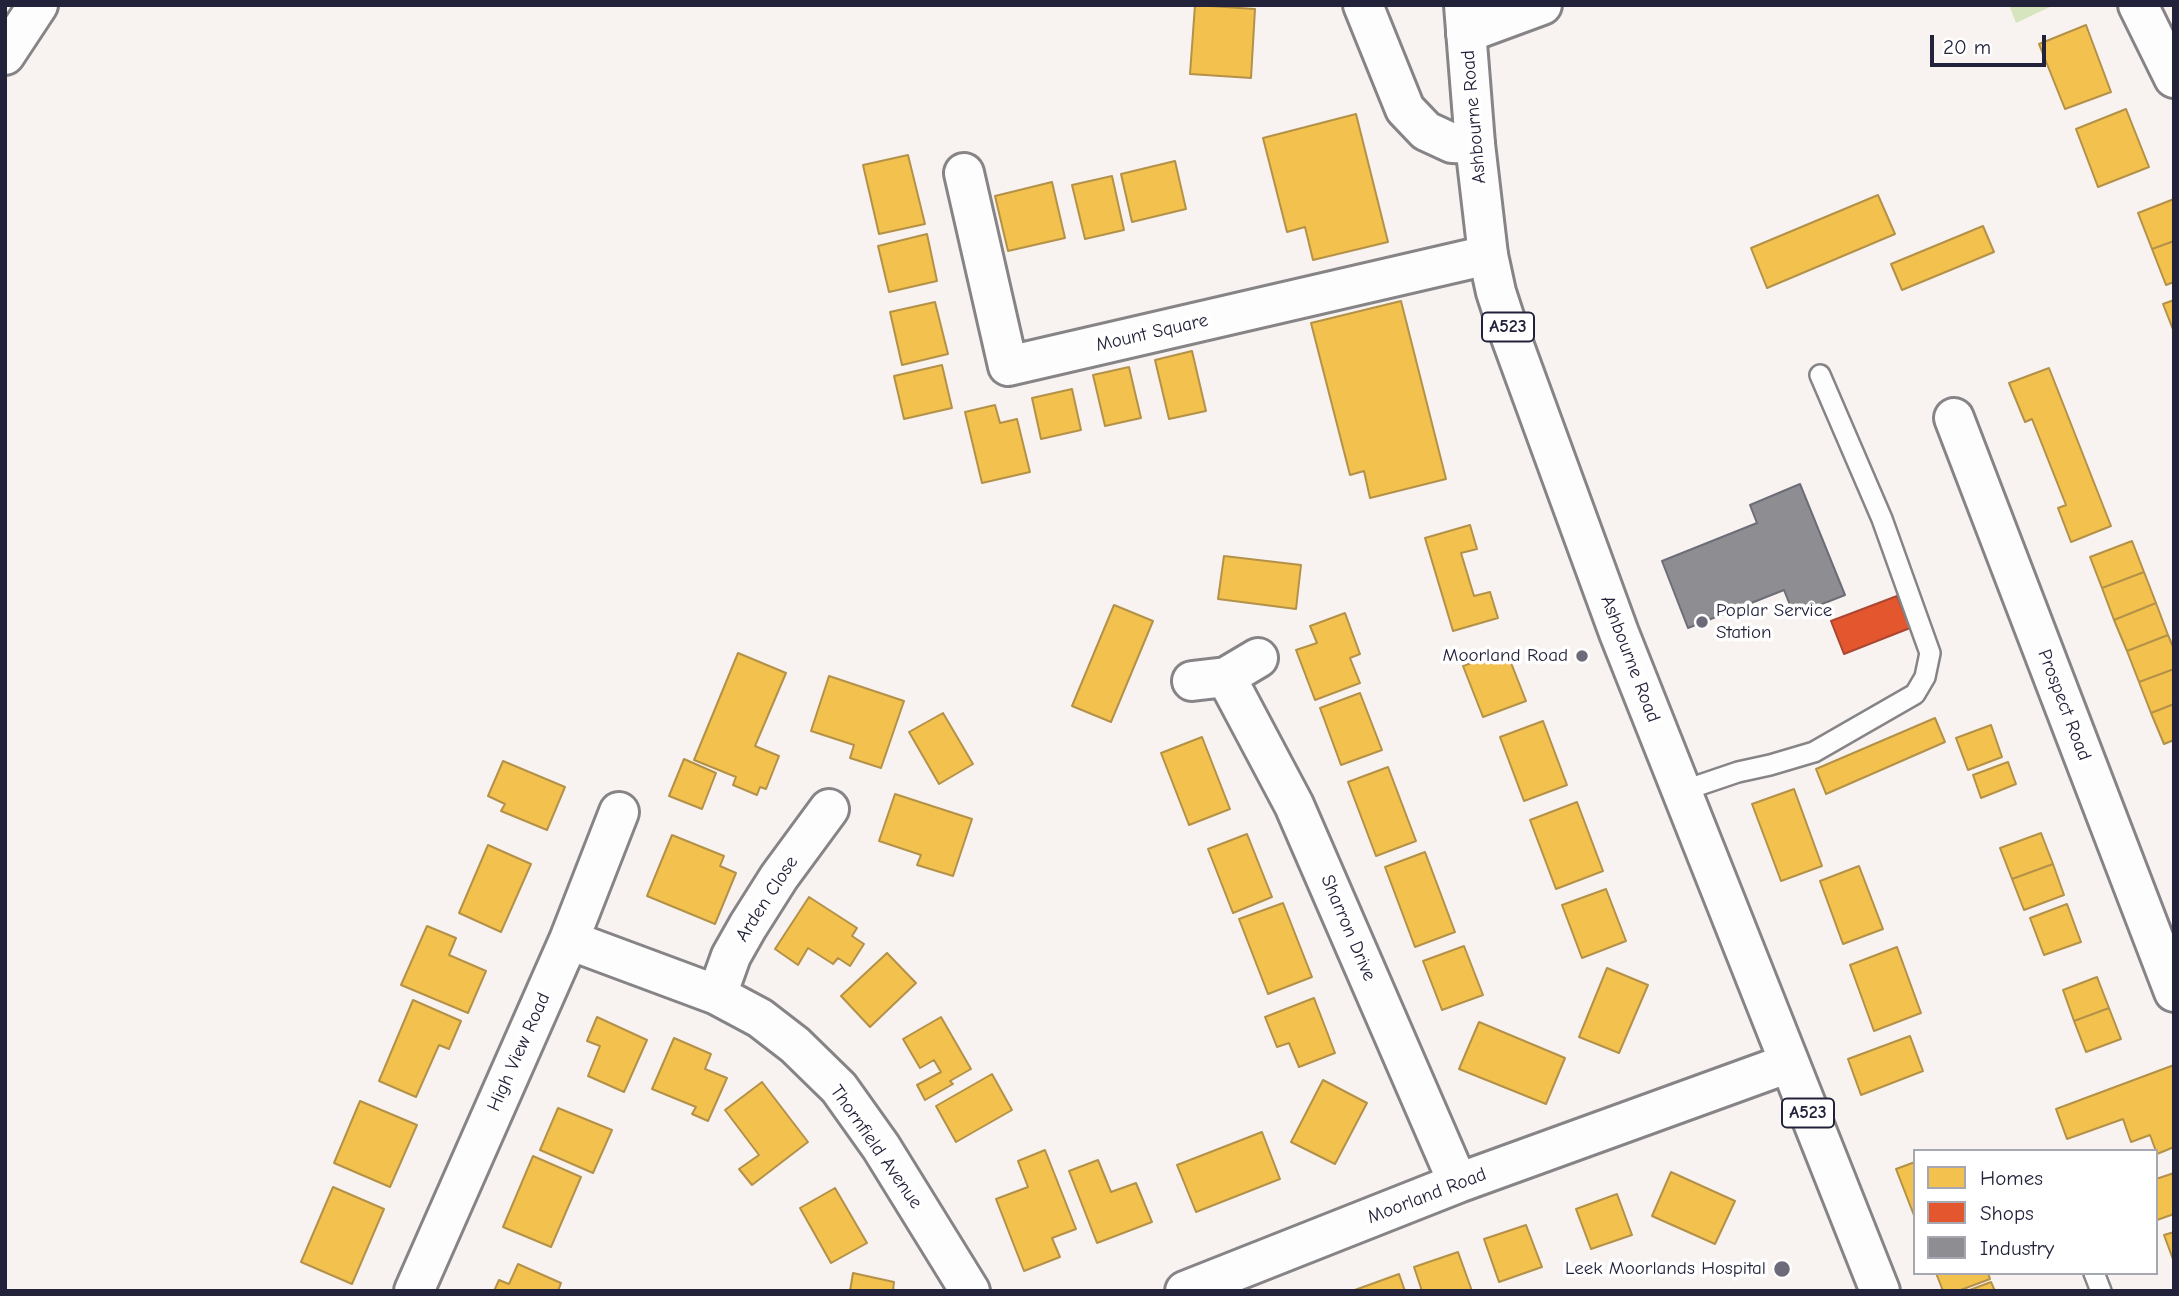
<!DOCTYPE html>
<html>
<head>
<meta charset="utf-8">
<style>
	body { margin:0 }
	#map { position:relative; width:2179px; height:1296px; overflow:hidden; background:#f8f3f0; font-family:"Comic Neue",sans-serif }
	canvas { display:block }
	.frame { position:absolute; inset:0; border:7px solid #22223b; pointer-events:none }
	.legend { position:absolute; left:1913px; top:1149px; width:245px; height:126px; box-sizing:border-box; background:#fff; border:2px solid #a7a7b1; margin:0; padding:9px 12px; list-style:none; font-size:21px; color:#22223b }
	.legend li { display:flex; align-items:center; gap:14px; height:35px }
	.legend b { width:35px; border:2px solid #a7a7b1 }
	.scale { position:absolute; left:1930px; top:35px; width:116px; height:32px; box-sizing:border-box; border:4px solid #22223b; border-top:0; padding-left:9px; font-size:21px; line-height:24px; white-space:nowrap; color:#22223b; -webkit-text-stroke:5px #fff; paint-order:stroke }
</style>
</head>
<body>
<div id="map">
<canvas width="2179" height="1296"></canvas>
<div class="frame"></div>
<ul class="legend">
<li><b style="height:19px;background:#f2c14e"></b>Homes</li>
<li><b style="height:19px;background:#e4572e"></b>Shops</li>
<li><b style="height:19px;background:#8d8d92"></b>Industry</li>
</ul>
<div class="scale">20 m</div>
</div>
<script>
const g = document.querySelector('canvas').getContext('2d');
g.lineJoin = 'round';
function fillPath(path, color) { g.fillStyle = color; g.fill(path, 'evenodd'); }
const toPath = rows => new Path2D(rows.map(r => 'M' + r).join(''));
function strokePath(path, color, width, dash) { g.strokeStyle = color; g.lineWidth = width; g.lineCap = dash ? 'butt' : 'round'; g.setLineDash(dash || []); g.stroke(path); }
function label(font, color, halo, rows, align = 'center') {
  g.font = font + ' "Comic Neue",sans-serif'; g.lineWidth = 7; g.setLineDash([]); g.textBaseline = 'middle'; g.strokeStyle = halo; g.fillStyle = color; for (const [text, x, y, turn = 0] of rows) {
    g.save(); g.translate(x, y); g.rotate((+turn || 0) * Math.PI / 180); g.textAlign = isNaN(turn) ? turn : align; if (halo) g.strokeText(text, 0, 0); g.fillText(text, 0, 0); g.restore();
  }
}
const green = toPath([
	[2009,5,2054,5,2016,23]
]);
const homes = toPath([
	[1195,5,1255,9,1251,78,1190,74,1195,5],
	[2086,25,2111,92,2065,109,2039,44,2086,25],
	[2126,109,2149,167,2098,187,2076,129,2126,109],
	[1356,114,1388,242,1313,260,1305,227,1287,232,1263,138,1356,114],
	[908,155,925,224,879,234,863,165,908,155],
	[1175,161,1186,209,1132,222,1121,174,1175,161],
	[1112,176,1124,230,1085,239,1072,185,1112,176],
	[1052,182,1065,238,1008,251,995,196,1052,182],
	[1878,195,1895,234,1767,288,1751,248,1878,195],
	[2174,199,2174,241,2152,249,2138,213,2174,199],
	[1983,226,1994,252,1902,290,1891,264,1983,226],
	[927,234,937,281,889,292,878,246,927,234],
	[2174,241,2174,282,2166,285,2152,249,2174,241],
	[2174,300,2174,332,2163,304,2174,300],
	[1401,301,1446,479,1370,498,1364,471,1350,475,1311,323,1401,301],
	[935,302,948,354,902,365,890,312,935,302],
	[1192,351,1206,411,1169,419,1155,360,1192,351],
	[942,365,952,408,904,419,894,376,942,365],
	[1129,367,1141,418,1105,426,1093,375,1129,367],
	[2049,368,2111,526,2071,542,2058,508,2066,505,2032,419,2025,422,2009,383,2049,368],
	[1072,389,1081,430,1041,439,1032,398,1072,389],
	[995,405,1000,423,1017,419,1030,472,982,483,965,412,995,405],
	[1470,525,1477,549,1461,553,1474,596,1490,592,1498,618,1453,631,1425,538,1470,525],
	[2132,541,2144,572,2102,588,2090,557,2132,541],
	[1224,556,1301,565,1296,609,1218,599,1224,556],
	[2144,572,2156,603,2114,620,2102,588,2144,572],
	[2156,603,2168,635,2127,651,2114,620,2156,603],
	[1114,605,1153,621,1111,722,1072,706,1114,605],
	[1345,613,1360,654,1350,658,1360,683,1315,700,1296,650,1317,643,1310,626,1345,613],
	[2168,635,2174,649,2174,669,2139,682,2127,651,2168,635],
	[1506,650,1526,701,1483,717,1463,666,1506,650],
	[738,653,786,673,755,746,779,756,766,789,760,787,757,795,733,785,736,777,694,760,738,653],
	[2174,669,2174,704,2151,713,2139,682,2174,669],
	[829,676,904,701,881,768,850,758,854,745,811,731,829,676],
	[1360,693,1382,750,1341,765,1320,708,1360,693],
	[2174,704,2174,740,2164,744,2151,713,2174,704],
	[943,713,973,764,939,784,909,732,943,713],
	[1935,718,1945,742,1826,794,1816,769,1935,718],
	[1543,721,1567,785,1524,801,1500,737,1543,721],
	[1991,725,2002,757,1968,770,1956,738,1991,725],
	[1202,737,1230,809,1189,825,1161,753,1202,737],
	[684,759,716,773,702,809,669,796,684,759],
	[503,761,565,787,547,830,501,811,505,804,488,796,503,761],
	[2008,762,2016,784,1981,798,1973,775,2008,762],
	[1388,767,1416,841,1376,856,1348,782,1388,767],
	[1794,789,1822,866,1781,881,1752,804,1794,789],
	[895,794,972,819,953,876,917,865,921,855,879,841,895,794],
	[1577,802,1603,871,1556,889,1530,820,1577,802],
	[2041,833,2053,864,2012,879,2000,848,2041,833],
	[1247,834,1272,897,1233,913,1208,849,1247,834],
	[672,835,724,856,720,866,736,873,715,924,647,896,672,835],
	[488,845,531,864,501,932,459,913,488,845],
	[1425,852,1455,932,1415,947,1385,867,1425,852],
	[2053,864,2064,895,2024,910,2012,879,2053,864],
	[1859,866,1883,929,1843,944,1820,881,1859,866],
	[1606,889,1626,941,1582,958,1562,905,1606,889],
	[809,897,857,928,852,936,864,944,850,966,838,958,833,964,808,948,798,965,775,949,809,897],
	[1283,903,1312,977,1268,994,1239,919,1283,903],
	[2067,904,2081,942,2044,955,2030,918,2067,904],
	[427,926,456,938,449,955,486,971,468,1013,401,985,427,926],
	[1464,946,1483,995,1442,1010,1423,961,1464,946],
	[1897,947,1921,1013,1874,1031,1850,965,1897,947],
	[887,953,916,983,870,1027,841,996,887,953],
	[1607,968,1648,985,1619,1053,1579,1037,1607,968],
	[2097,977,2109,1008,2074,1021,2063,990,2097,977],
	[1314,998,1335,1053,1299,1067,1289,1043,1277,1047,1265,1017,1314,998],
	[413,1000,461,1021,449,1049,439,1045,416,1097,379,1081,413,1000],
	[2109,1008,2121,1039,2086,1052,2074,1021,2109,1008],
	[597,1017,647,1040,624,1092,588,1076,600,1046,587,1041,597,1017],
	[941,1017,971,1069,950,1081,953,1084,925,1100,917,1085,941,1072,934,1060,920,1068,903,1039,941,1017],
	[1479,1022,1565,1058,1546,1104,1459,1069,1479,1022],
	[1910,1036,1923,1071,1861,1095,1848,1059,1910,1036],
	[674,1038,711,1054,705,1069,727,1078,708,1121,692,1114,696,1107,652,1089,674,1038],
	[2174,1065,2174,1147,2157,1154,2150,1135,2131,1142,2123,1119,2067,1139,2056,1109,2174,1065],
	[992,1074,1012,1110,956,1142,936,1106,992,1074],
	[1323,1080,1367,1103,1335,1164,1291,1142,1323,1080],
	[762,1082,808,1142,752,1185,739,1169,759,1155,725,1110,762,1082],
	[360,1101,417,1125,390,1187,334,1163,360,1101],
	[558,1108,612,1130,593,1173,540,1150,558,1108],
	[1262,1132,1280,1179,1196,1212,1177,1165,1262,1132],
	[1045,1150,1076,1229,1052,1238,1060,1257,1024,1271,996,1199,1028,1187,1018,1161,1045,1150],
	[533,1156,581,1177,551,1247,503,1227,533,1156],
	[1098,1160,1111,1192,1136,1183,1152,1222,1097,1243,1069,1171,1098,1160],
	[1915,1162,1915,1218,1896,1169,1915,1162],
	[1671,1172,1735,1201,1715,1244,1652,1216,1671,1172],
	[2174,1173,2174,1214,2157,1220,2156,1179,2174,1173],
	[333,1187,384,1209,352,1284,301,1262,333,1187],
	[835,1188,867,1243,831,1263,800,1208,835,1188],
	[1617,1194,1632,1235,1591,1249,1576,1209,1617,1194],
	[1526,1225,1542,1267,1499,1282,1484,1239,1526,1225],
	[2174,1232,2174,1262,2164,1235,2174,1232],
	[1458,1252,1472,1291,1422,1291,1414,1267,1458,1252],
	[518,1264,561,1283,558,1291,494,1291,499,1280,509,1284,518,1264],
	[853,1273,894,1282,893,1291,850,1291,853,1273],
	[1936,1273,1988,1273,1990,1279,1958,1291,1943,1291,1936,1273],
	[1399,1274,1405,1291,1352,1291,1399,1274],
	[1991,1282,1995,1291,1967,1291,1991,1282]
]);
const shops = toPath([
	[1897,596,1910,628,1844,654,1831,621,1897,596]
]);
const industry = toPath([
	[1800,484,1845,595,1794,615,1784,590,1688,628,1662,561,1757,523,1750,505,1800,484]
]);
const lane = toPath([
	[1682,791,1738,772,1770,765,1814,752,1915,694,1925,677,1930,653,1882,519,1820,375],
	[2094,1273,2101,1291]
]);
const street = toPath([
	[1363,5,1405,109,1426,131,1452,143,1475,144],
	[2138,5,2174,78],
	[1466,33,1542,5],
	[5,55,38,5],
	[964,173,1008,366,1488,255],
	[1954,418,2174,992],
	[1226,677,1294,805,1458,1183],
	[1192,681,1226,677,1258,658],
	[569,940,717,995,760,1018,795,1045,839,1088,881,1147,970,1291],
	[717,995,731,956,748,926,779,877,829,809],
	[414,1291,569,940,619,812],
	[1185,1291,1458,1183,1789,1063]
]);
const highway = toPath([
	[1464,5,1475,144,1488,255,1496,292,1509,332,1619,633,1880,1291]
]);
const markers = [
	[1702,622,7,"#6d6b7a"],
	[1582,656,7,"#6d6b7a"],
	[1782,1269,9,"#6d6b7a"]
];
const shields = [
	[1508,327,52],
	[1808,1113,52]
];
const shieldNames = [
	["A523",1508,327],
	["A523",1808,1113]
];
const streetNames = [
	["Ashbourne Road",1474,117,-95],
	["Mount Square",1152,333,-13],
	["Ashbourne Road",1630,659,69],
	["Prospect Road",2064,705,69],
	["Arden Close",767,899,-57],
	["Sharron Drive",1348,928,67],
	["High View Road",519,1052,-66],
	["Thornfield Avenue",876,1147,55],
	["Moorland Road",1427,1196,-21]
];
const poiNames = [
	["Poplar Service",1716,611,"left"],
	["Station",1716,633,"left"],
	["Moorland Road",1568,656],
	["Leek Moorlands Hospital",1766,1269]
];
fillPath(green, '#d6e5bd');
fillPath(homes, '#f2c14e');
strokePath(homes, '#b49148', 2);
fillPath(shops, '#e4572e');
strokePath(shops, '#aa4732', 2);
fillPath(industry, '#8d8d92');
strokePath(industry, '#6d6d78', 2);
strokePath(lane, '#878488', 24);
strokePath(street, '#878488', 44);
strokePath(highway, '#878488', 44);
strokePath(lane, '#fefdfd', 19);
strokePath(street, '#fefdfd', 38);
strokePath(highway, '#fefdfd', 38);
for (const [x, y, r, color] of markers) { const dot = new Path2D(); dot.arc(x, y, r, 0, 2 * Math.PI); g.fillStyle = color; g.fill(dot); strokePath(dot, '#fff', 2.5); }
for (const [x, y, w] of shields) { const box = new Path2D(); box.roundRect(x - w / 2, y - 14.5, w, 29, 5); g.fillStyle = '#fff'; g.fill(box); strokePath(box, '#22223b', 2); }
label('bold 18px', '#22223b', null, shieldNames);
label('19px', '#22223b', '#fff', streetNames);
label('19px', '#22223b', '#fff', poiNames, 'right');
</script>
</body>
</html>
